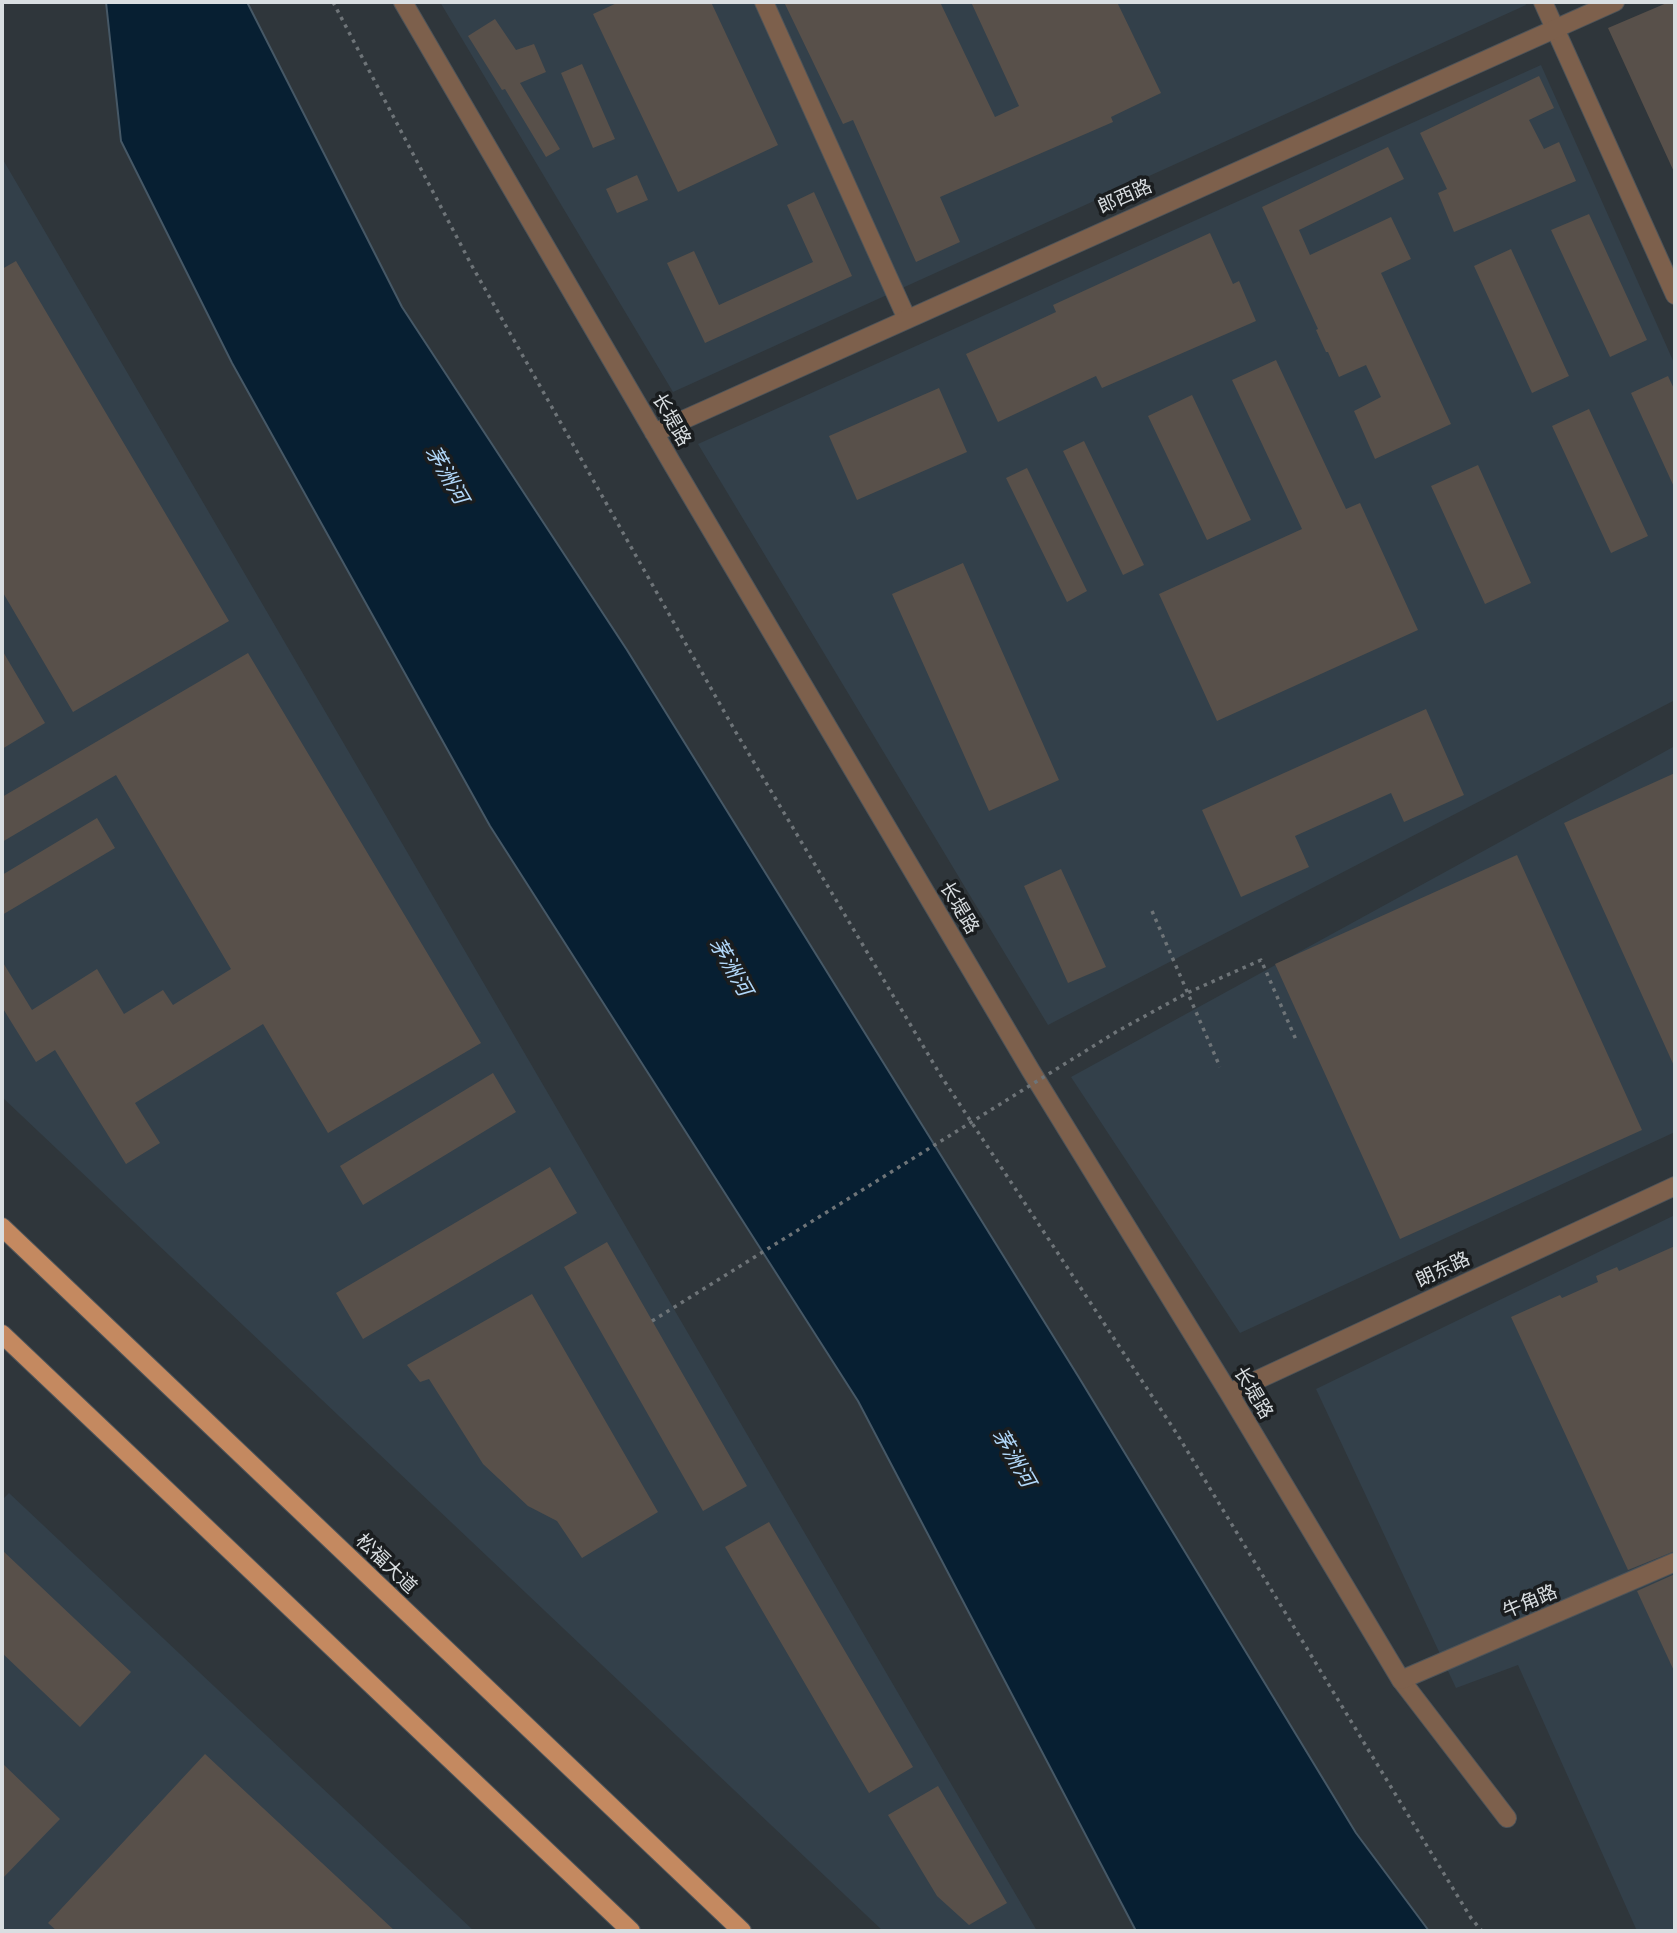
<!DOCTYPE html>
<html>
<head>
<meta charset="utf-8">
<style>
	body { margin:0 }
	#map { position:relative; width:1677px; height:1933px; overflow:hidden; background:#2f363b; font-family:Cabin,sans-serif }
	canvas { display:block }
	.frame { position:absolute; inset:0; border:4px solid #d9dee1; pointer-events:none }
</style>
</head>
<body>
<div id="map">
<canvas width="1677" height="1933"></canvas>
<div class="frame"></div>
</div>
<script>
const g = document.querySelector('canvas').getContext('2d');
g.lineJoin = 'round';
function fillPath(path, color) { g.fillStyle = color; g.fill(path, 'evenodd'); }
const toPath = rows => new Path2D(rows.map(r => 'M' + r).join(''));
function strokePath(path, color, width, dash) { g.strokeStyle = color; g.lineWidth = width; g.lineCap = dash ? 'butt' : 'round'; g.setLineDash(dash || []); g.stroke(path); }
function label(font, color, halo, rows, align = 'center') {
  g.font = font + ' Cabin,"Noto Sans SC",sans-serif'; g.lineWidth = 7; g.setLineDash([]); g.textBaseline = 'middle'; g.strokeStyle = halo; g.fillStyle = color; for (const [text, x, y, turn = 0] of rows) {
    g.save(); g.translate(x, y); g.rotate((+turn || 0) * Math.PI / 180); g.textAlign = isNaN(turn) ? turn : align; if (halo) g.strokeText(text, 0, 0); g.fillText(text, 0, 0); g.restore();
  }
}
const built = toPath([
	[440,2,1525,2,1526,5,673,392],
	[1541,65,1675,365,1675,700,1048,1025,698,444],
	[2,158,1037,1931,883,1931,2,1097],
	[1675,746,1675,1132,1240,1333,1071,1077],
	[1675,1215,1675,1931,1637,1931,1518,1665,1456,1688,1316,1389],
	[9,1493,474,1931,2,1931,2,1500]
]);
const water = toPath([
	[106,2,247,2,402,307,627,650,1078,1376,1356,1833,1429,1931,1136,1931,858,1401,490,826,232,363,121,141,106,2]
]);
const building = toPath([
	[619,2,711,2,778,145,678,192,593,14],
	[784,2,940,2,995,117,1019,106,971,2,1117,2,1161,93,1111,117,1113,122,940,197,960,242,916,262,853,120,843,124],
	[1669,2,1675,2,1675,174,1608,28],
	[495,19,516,50,534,44,546,72,520,83,560,149,546,157,505,89,502,90,468,36],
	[582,64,615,139,593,148,561,73],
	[1539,76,1554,108,1529,120,1544,149,1559,142,1576,181,1454,232,1438,193,1447,189,1420,133],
	[1388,147,1404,179,1299,230,1310,255,1391,217,1411,259,1381,273,1451,424,1375,459,1354,411,1381,397,1366,365,1339,377,1328,352,1326,352,1316,330,1318,329,1262,207],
	[637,175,648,200,617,213,606,189],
	[814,192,852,276,705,343,667,263,694,251,719,305,813,262,787,205],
	[1589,214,1647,340,1610,357,1551,230],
	[1210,233,1233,284,1239,281,1256,321,1102,388,1096,376,998,422,966,354,1056,312,1053,305],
	[1511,249,1569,376,1532,393,1474,266],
	[16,261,229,621,73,712,2,591,2,269],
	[1276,360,1346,509,1360,503,1418,630,1217,721,1159,594,1302,529,1232,380],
	[1668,376,1675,391,1675,489,1631,393],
	[939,388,967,452,857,500,829,436],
	[1192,395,1251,520,1207,540,1148,416],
	[1589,409,1648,536,1611,553,1552,426],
	[1084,441,1144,565,1123,575,1063,451],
	[1478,465,1531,583,1485,604,1431,486],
	[1027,468,1087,591,1067,602,1006,478],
	[963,563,1059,780,989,811,892,594],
	[2,650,45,723,2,749],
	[248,653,481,1043,328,1133,263,1024,135,1103,160,1143,126,1164,55,1050,36,1062,2,1007,2,961,32,1010,97,969,124,1014,163,990,173,1005,231,969,116,775,2,842,2,797],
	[1426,709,1464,795,1404,822,1391,793,1295,836,1309,867,1241,897,1202,810],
	[1675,773,1675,1068,1564,823],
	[97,818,115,848,2,915,2,875],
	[1517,855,1642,1130,1400,1239,1275,964],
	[1061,869,1106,967,1068,983,1024,886],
	[493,1073,516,1112,363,1205,340,1166],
	[550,1167,577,1213,363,1339,336,1293],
	[607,1242,747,1486,703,1511,564,1267],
	[1675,1246,1675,1551,1628,1570,1511,1317,1560,1295,1562,1298,1598,1282,1596,1276,1617,1267,1619,1271],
	[532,1294,658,1512,582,1558,557,1521,528,1506,483,1464,429,1379,420,1382,407,1365],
	[769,1522,913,1767,869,1793,725,1547],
	[2,1550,131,1672,80,1727,2,1653],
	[1675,1574,1675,1673,1637,1591],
	[205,1754,395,1931,57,1931,48,1923],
	[2,1763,60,1819,2,1879],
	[938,1786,1007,1903,969,1925,937,1896,888,1815]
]);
const path = toPath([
	[333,2,472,266,734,729,941,1076,1177,1434,1366,1746,1471,1918,1482,1931],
	[1152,911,1220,1067]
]);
const minor = toPath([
	[764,2,907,319],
	[1543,2,1675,295],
	[1401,1680,1507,1818]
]);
const tertiary = toPath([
	[403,2,673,465,1031,1071,1229,1393,1401,1680,1675,1562],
	[654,433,1615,2],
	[1229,1393,1675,1186]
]);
const primary = toPath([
	[2,1227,742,1931],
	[2,1334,631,1931]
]);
const pathBridge = toPath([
	[652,1321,1116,1032,1187,993,1261,960,1297,1042]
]);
const streetNames = [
	["郎西路",1125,197,-24],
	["长堤路",671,420,60],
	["长堤路",959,908,59],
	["朗东路",1443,1270,-25],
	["长堤路",1253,1393,59],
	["松福大道",386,1564,44],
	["牛角路",1530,1602,-23]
];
const waterNames = [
	["茅洲河",446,475,60],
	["茅洲河",730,967,60],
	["茅洲河",1013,1458,60]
];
fillPath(built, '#33404a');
fillPath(water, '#071f32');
strokePath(water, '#465866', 2);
fillPath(building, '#58504a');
strokePath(minor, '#4e5459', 20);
strokePath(tertiary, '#4e5459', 20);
strokePath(primary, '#4e5459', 20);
strokePath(path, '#6e7478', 3.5, [3.5, 5]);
strokePath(minor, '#7d604c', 18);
strokePath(tertiary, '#7d604c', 18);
strokePath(primary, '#c48960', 18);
strokePath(pathBridge, '#6e7478', 3.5, [3.5, 5]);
label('19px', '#d9dee1', '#1a1d1f', streetNames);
label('italic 21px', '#b1d7f9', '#1a1d1f', waterNames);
</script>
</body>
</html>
